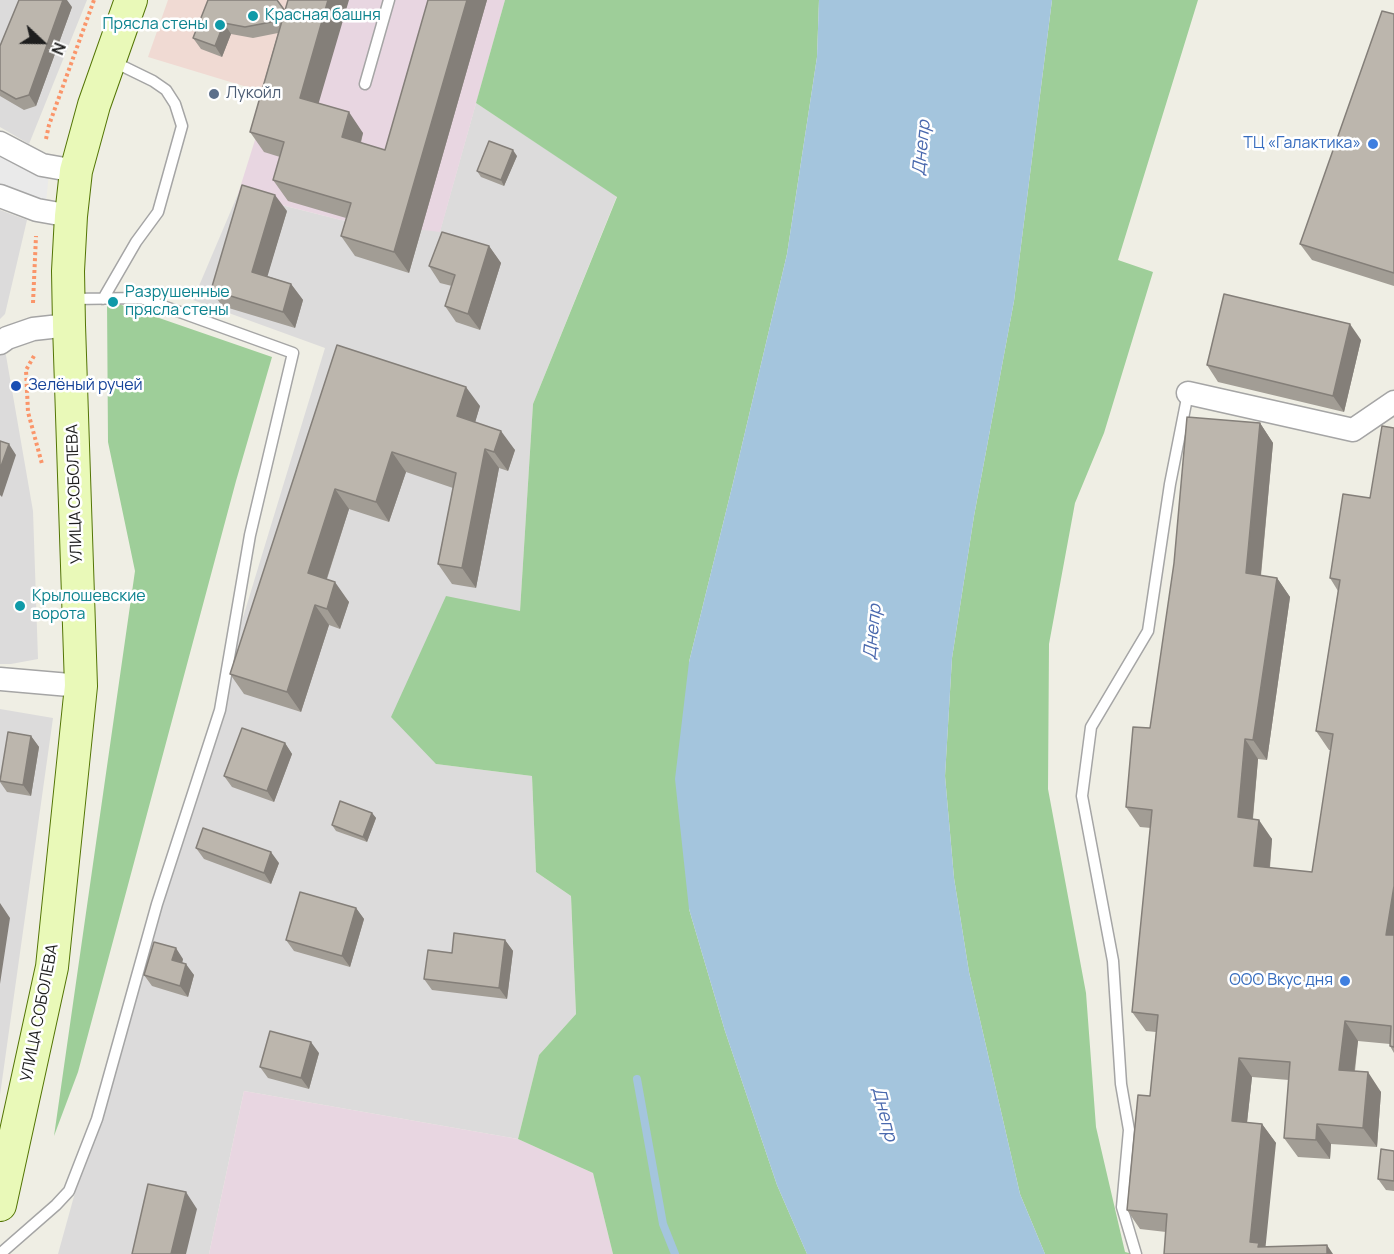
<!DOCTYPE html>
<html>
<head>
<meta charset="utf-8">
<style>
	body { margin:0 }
	#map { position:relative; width:1394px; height:1254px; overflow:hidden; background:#efeee4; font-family:Manrope,sans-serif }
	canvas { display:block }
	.north { position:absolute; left:12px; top:12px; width:60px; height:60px; -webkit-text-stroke:4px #fff; paint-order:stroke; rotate:112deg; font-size:16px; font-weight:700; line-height:24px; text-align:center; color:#1e1e1e }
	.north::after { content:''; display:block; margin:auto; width:21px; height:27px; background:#1e1e1e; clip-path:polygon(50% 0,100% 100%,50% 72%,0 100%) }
</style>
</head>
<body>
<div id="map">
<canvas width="1394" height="1254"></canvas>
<div class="north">N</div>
</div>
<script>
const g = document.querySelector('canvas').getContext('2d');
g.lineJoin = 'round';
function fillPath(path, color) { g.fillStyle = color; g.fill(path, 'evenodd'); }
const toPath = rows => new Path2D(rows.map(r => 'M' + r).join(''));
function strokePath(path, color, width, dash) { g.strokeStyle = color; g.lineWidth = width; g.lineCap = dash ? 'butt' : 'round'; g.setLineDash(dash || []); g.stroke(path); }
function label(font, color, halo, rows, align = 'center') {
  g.font = font + ' Manrope,sans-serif'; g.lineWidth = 5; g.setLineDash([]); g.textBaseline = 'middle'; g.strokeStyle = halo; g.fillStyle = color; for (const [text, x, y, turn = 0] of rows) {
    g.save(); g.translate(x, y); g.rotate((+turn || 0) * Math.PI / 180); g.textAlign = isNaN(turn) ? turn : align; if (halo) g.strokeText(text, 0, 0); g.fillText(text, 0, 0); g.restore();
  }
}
const residential = toPath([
	[0,0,87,0,29,144,0,127],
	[476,103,617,196,533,404,520,611,436,764,532,776,536,872,571,896,576,1014,539,1055,518,1139,244,1091,209,1254,58,1254,146,936,325,348,193,300,238,194,341,220,440,231],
	[0,210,27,220,5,314,0,319],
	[4,344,33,511,38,659,11,664,0,664,0,350],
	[0,709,53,718,0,1095]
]);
const commercial = toPath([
	[168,0,299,0,270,94,148,57]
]);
const industrial = toPath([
	[299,0,505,0,440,232,341,220,238,194],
	[244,1091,518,1139,593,1173,613,1254,209,1254]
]);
const forest = toPath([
	[505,0,819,0,817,57,787,254,733,483,689,662,689,909,725,1031,777,1185,807,1254,613,1254,593,1173,518,1139,539,1055,576,1014,571,896,536,872,532,776,436,764,391,717,446,596,520,611,533,404,617,197,476,103],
	[1052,0,1198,0,1118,260,1153,272,1104,433,1075,503,1049,644,1048,789,1086,993,1096,1127,1125,1252,1133,1254,1045,1254,1020,1194,969,972,954,878,945,776,952,658,974,516,1014,301],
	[107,300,272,357,236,481,78,1072,54,1136,135,571,108,442]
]);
const parking = toPath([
	[0,149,49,172,46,203,0,185]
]);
const water = toPath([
	[819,0,1052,0,1014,301,974,516,952,658,945,776,954,878,969,972,1020,1194,1045,1254,807,1254,777,1185,725,1031,689,909,675,779,689,662,733,483,787,254,817,57]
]);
const stream = toPath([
	[637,1079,663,1224,675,1254]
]);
const path = toPath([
	[46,139,49,125,94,0],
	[33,303,36,236],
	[34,356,26,370,28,412,42,464]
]);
const service = toPath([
	[365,84,389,0],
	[103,299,136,242,158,212,182,126,175,104,166,90,153,81,112,61],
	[0,1254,56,1205,69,1191,97,1119,157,904,220,710,250,535,293,353,141,298,72,299],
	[1136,1254,1122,1207,1129,1130,1121,1084,1113,961,1082,796,1091,727,1148,631,1170,484,1188,393]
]);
const minor = toPath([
	[0,143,42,165,76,171],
	[0,196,37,210,71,216],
	[0,343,7,338,33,329,69,325],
	[1188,393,1353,430,1394,402],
	[0,679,81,686]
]);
const secondary = toPath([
	[0,1205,52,967,81,686,69,325,68,271,71,216,76,171,94,105,131,0]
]);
const wall = toPath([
	[208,0,277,0,319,104,363,133,361,143,385,150,428,0,487,0,409,273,355,256,341,236,346,218,288,201,273,180,280,157,264,152,250,132,278,33,253,38,231,34,222,57,201,49,193,38],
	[72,7,36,106,24,110,0,96,0,46],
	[1394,14,1394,286,1312,260,1300,244],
	[517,156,504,186,481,177,477,171],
	[287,211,267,276,291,284,303,300,295,328,222,306,211,290],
	[489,246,501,263,480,330,456,322,445,306,452,286,440,283,429,266],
	[1361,340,1344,412,1218,382,1207,365],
	[337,345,480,406,475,422,515,450,508,471,499,468,476,588,452,584,438,564,453,488,406,472,389,522,349,509,327,579,349,602,340,629,329,625,301,712,244,694,230,674],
	[1260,423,1273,443,1261,576,1277,578,1290,597,1267,760,1258,759,1253,819,1272,839,1270,868,1312,872,1331,750,1329,750,1316,731,1338,591,1330,578,1370,498,1394,428,1394,1053,1390,1046,1390,1044,1358,1041,1355,1071,1381,1092,1377,1147,1331,1144,1330,1159,1298,1157,1284,1138,1289,1080,1252,1077,1247,1123,1262,1124,1276,1143,1164,1254,1166,1232,1140,1229,1127,1210,1150,1096,1156,1032,1146,1031,1132,1012,1151,828,1140,827,1126,807],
	[31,736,39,747,31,796,7,792,0,782],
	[285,743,292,754,274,802,232,787,224,776],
	[372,813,376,818,367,842,336,831,332,825],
	[196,848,279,863,271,884,204,859],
	[356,908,364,919,350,967,294,951,286,940],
	[505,940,513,951,507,999,432,990,424,979,452,953],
	[183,959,182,963,194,975,188,997,152,986,144,975],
	[319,1053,309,1089,268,1078,260,1067],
	[1394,1151,1394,1191,1386,1190,1378,1179]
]);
const shadedWall = toPath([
	[63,0,67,0,72,7,36,106,29,95],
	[328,0,349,0,314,119,300,98],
	[467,0,487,0,409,273,394,252],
	[224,23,231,34,222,57,215,46],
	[349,112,363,133,356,158,342,137],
	[513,150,517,156,504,186,501,180],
	[275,195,287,211,264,288,252,272],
	[489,246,501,263,480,330,468,314],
	[291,284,303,300,295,328,283,312],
	[1350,324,1361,340,1344,412,1333,396],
	[466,387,480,406,471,436,457,416],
	[1260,423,1273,443,1259,593,1246,573],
	[501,431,515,450,508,471,494,452],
	[9,444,16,455,2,497,0,495,0,469],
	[485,449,499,468,476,588,462,568],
	[392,452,406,472,389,522,376,502],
	[335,489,349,509,322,593,308,573],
	[1277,578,1290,597,1267,760,1253,740],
	[335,582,349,602,340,629,327,609],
	[315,605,329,625,301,712,287,692],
	[31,736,39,747,31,796,23,785],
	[1245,739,1258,759,1251,837,1238,817],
	[285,743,292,754,274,802,267,791],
	[372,813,376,818,367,842,363,837],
	[1259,820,1272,839,1268,886,1254,866],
	[271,852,279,863,271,884,264,873],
	[1394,886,1394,945,1386,935],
	[0,903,10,918,0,984],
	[356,908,364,919,350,967,342,956],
	[505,940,513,951,507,999,499,988],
	[176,948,183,959,180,971,172,960],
	[186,964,194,975,188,997,180,986],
	[1345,1021,1358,1041,1352,1089,1339,1070],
	[311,1042,319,1053,309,1089,301,1078],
	[1239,1058,1252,1077,1245,1140,1232,1121],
	[1368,1072,1381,1092,1377,1147,1363,1128],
	[1262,1124,1276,1143,1265,1252,1250,1242],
	[1317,1124,1331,1144,1330,1159,1316,1140],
	[186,1192,197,1209,186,1254,171,1254],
	[1327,1245,1333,1254,1327,1254]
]);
const building = toPath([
	[19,0,63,0,29,95,16,99,0,90,0,46,19,0],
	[208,0,277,0,285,11,282,20,245,27,224,23,215,46,193,38,208,0],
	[288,0,328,0,300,98,349,112,342,137,385,150,428,0,467,0,394,252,341,236,351,203,273,180,284,142,250,132,288,0],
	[1382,11,1394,14,1394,273,1300,244,1382,11],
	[489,141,513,150,501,180,477,171,489,141],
	[242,185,275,195,252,272,291,284,283,312,211,290,242,185],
	[442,232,489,246,468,314,445,306,455,275,429,266,442,232],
	[1224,294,1350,324,1333,396,1207,365,1224,294],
	[337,345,466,387,457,416,501,431,494,452,485,449,462,568,438,564,456,473,392,452,376,502,335,489,308,573,335,582,327,609,315,605,287,692,230,674,337,345],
	[1187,417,1260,423,1246,573,1277,578,1253,740,1245,739,1238,817,1259,820,1254,866,1312,872,1333,734,1316,731,1340,580,1330,578,1343,494,1370,498,1382,426,1394,428,1394,886,1386,935,1394,935,1394,1047,1390,1046,1391,1026,1345,1021,1339,1070,1368,1072,1363,1128,1317,1124,1316,1140,1284,1138,1290,1062,1239,1058,1232,1121,1262,1124,1250,1242,1259,1243,1258,1247,1327,1245,1327,1254,1164,1254,1167,1214,1127,1210,1138,1095,1150,1096,1158,1015,1132,1012,1152,810,1126,807,1133,727,1150,728,1174,563,1187,417],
	[0,441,9,444,0,469,0,441],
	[242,728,285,743,267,791,224,776,242,728],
	[8,732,31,736,23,785,0,781,8,732],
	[340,801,372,813,363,837,332,825,340,801],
	[203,828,271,852,264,873,196,848,203,828],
	[300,892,356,908,342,956,286,940,300,892],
	[454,933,505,940,499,988,424,979,428,950,452,953,454,933],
	[154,942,176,948,172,960,186,964,180,986,144,975,154,942],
	[270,1031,311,1042,301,1078,260,1067,270,1031],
	[1381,1149,1394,1151,1394,1181,1378,1179,1381,1149],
	[148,1184,186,1192,171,1254,132,1254,148,1184]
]);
const markers = [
	[253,16,6,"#0f9aa8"],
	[220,25,6,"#0f9aa8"],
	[214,94,6,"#5c6f8a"],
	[1373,144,6,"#3f7fe0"],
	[113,302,6,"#0f9aa8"],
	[16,386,6,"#1a4fb4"],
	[20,606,6,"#0f9aa8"],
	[1345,981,6,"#3f7fe0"]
];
const cultureNames = [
	["Красная башня",265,16],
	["Прясла стены",208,25,"right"],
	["Разрушенные",125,293],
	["прясла стены",125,311],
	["Крылошевские",32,597],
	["ворота",32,615]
];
const serviceNames = [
	["Лукойл",226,94]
];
const shopNames = [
	["ТЦ «Галактика»",1361,144],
	["ООО Вкус дня",1333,981]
];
const transitNames = [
	["Зелёный ручей",28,386]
];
const streetNames = [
	["УЛИЦА СОБОЛЕВА",75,494,-92],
	["УЛИЦА СОБОЛЕВА",40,1013,-79]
];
const waterNames = [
	["Днепр",922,148,-84],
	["Днепр",873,632,-84],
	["Днепр",884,1114,76]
];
fillPath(residential, '#dcdbdb');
fillPath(commercial, '#f0dad3');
fillPath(industrial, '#e8d6e1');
fillPath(forest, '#9ece99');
fillPath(parking, '#eaeaea');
fillPath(water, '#a4c5dd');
strokePath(stream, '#a4c5dd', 8);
strokePath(service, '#a5a5a5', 13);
strokePath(minor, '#a5a5a5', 25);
strokePath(secondary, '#537505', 34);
strokePath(path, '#fa956a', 4, [3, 3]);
strokePath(service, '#fff', 10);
strokePath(minor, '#fff', 22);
strokePath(secondary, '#e9f9b8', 32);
fillPath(wall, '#a29d95');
fillPath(shadedWall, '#847f79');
fillPath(building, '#bcb6ad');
strokePath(building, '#847f79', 1.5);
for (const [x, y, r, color] of markers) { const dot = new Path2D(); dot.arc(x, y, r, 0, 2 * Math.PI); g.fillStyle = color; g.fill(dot); strokePath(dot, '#fff', 2); }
label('16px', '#0d838f', '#fff', cultureNames, 'left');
label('16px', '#4e5e75', '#fff', serviceNames, 'left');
label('16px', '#366cbe', '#fff', shopNames, 'right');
label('16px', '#164399', '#fff', transitNames, 'left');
label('16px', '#1e1e1e', '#fff', streetNames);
label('italic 18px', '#4a69ae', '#fff', waterNames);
</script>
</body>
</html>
